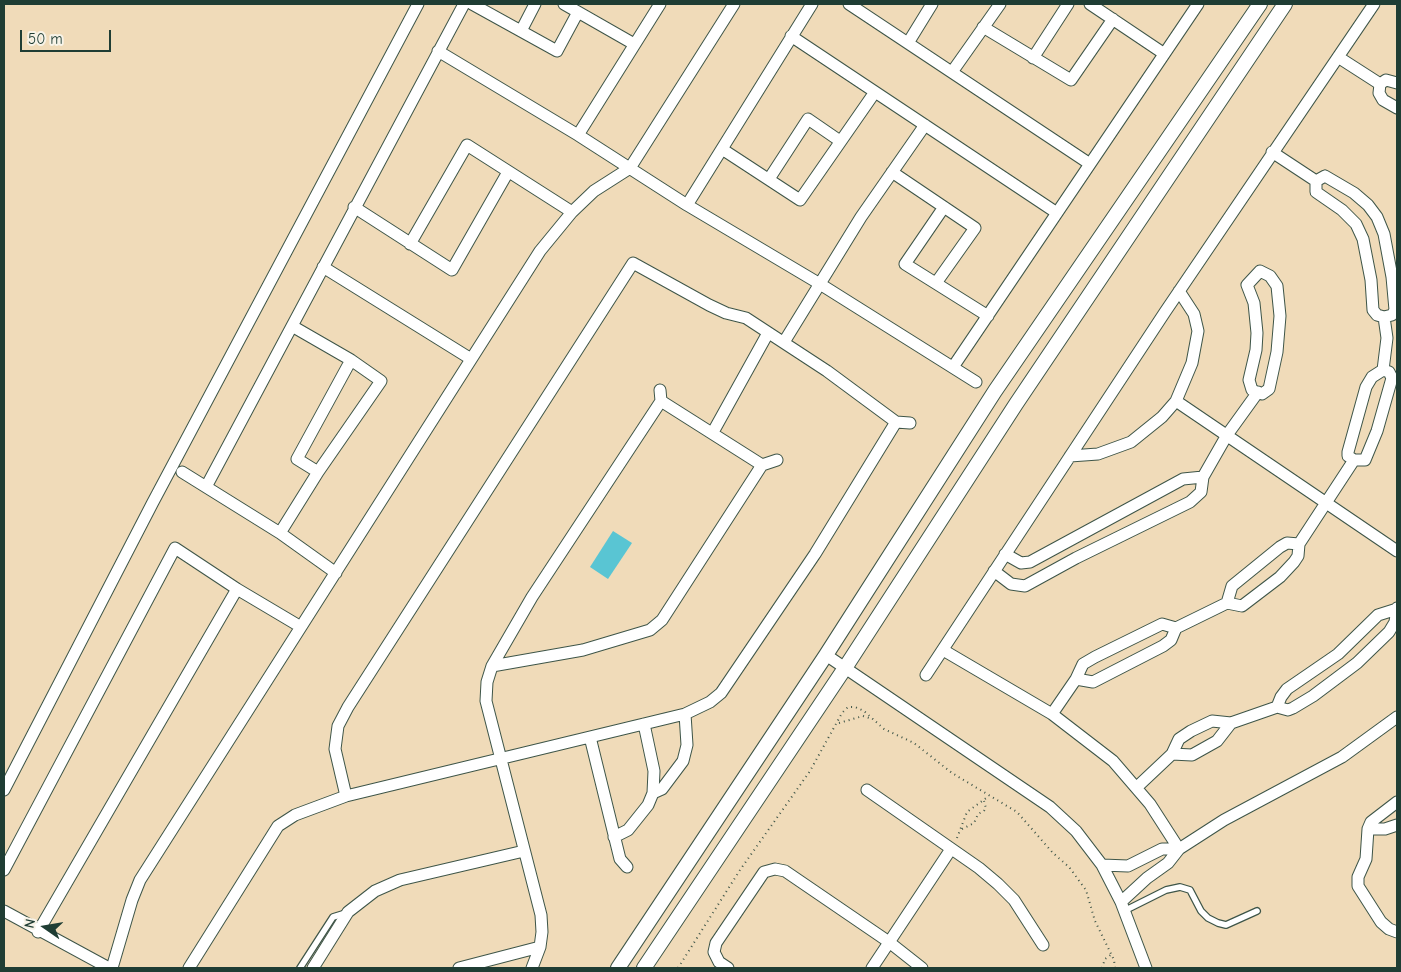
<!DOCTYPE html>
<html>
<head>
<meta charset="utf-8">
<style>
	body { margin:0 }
	#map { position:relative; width:1401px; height:972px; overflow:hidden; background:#f0dbb9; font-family:"Comic Neue",sans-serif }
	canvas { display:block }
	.frame { position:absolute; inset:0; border:5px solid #1f3d34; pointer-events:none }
	.north { position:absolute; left:20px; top:902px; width:50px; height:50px; -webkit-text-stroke:4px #f7f3e8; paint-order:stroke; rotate:283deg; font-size:14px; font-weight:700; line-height:20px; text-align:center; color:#1f3d34 }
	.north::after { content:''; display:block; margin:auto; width:18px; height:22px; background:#1f3d34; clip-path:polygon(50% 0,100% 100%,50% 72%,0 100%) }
	.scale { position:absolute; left:20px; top:30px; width:91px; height:22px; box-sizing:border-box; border:2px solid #1f3d34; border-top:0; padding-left:6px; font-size:15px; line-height:18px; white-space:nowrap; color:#1f3d34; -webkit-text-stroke:4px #f7f3e8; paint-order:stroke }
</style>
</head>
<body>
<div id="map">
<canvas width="1401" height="972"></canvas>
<div class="frame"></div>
<div class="north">N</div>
<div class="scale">50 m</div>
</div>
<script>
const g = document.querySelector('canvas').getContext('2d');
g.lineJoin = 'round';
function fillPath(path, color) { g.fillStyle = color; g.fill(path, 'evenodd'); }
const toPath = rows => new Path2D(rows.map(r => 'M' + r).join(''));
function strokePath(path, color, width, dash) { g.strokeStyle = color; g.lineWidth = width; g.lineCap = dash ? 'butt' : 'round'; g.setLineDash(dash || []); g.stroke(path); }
const water = toPath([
	[613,531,632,543,608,579,590,567]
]);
const path = toPath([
	[839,723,863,716,872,719],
	[962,829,974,823,978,814,984,811,986,808,984,801],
	[957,838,967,812,989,796],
	[678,968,740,870,810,771,842,713,848,707,855,707,864,711,884,729,914,743,952,773,1017,812,1053,853,1069,867,1086,890,1095,921,1114,960,1115,968],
	[1102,968,1105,959,1112,954]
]);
const service = toPath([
	[1124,911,1166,890,1180,887,1190,890,1201,911,1208,918,1218,923,1226,925,1257,911],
	[300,968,333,917,346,913]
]);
const minor = toPath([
	[472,4,557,51,578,12],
	[564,4,634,44],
	[849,4,1090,164],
	[1090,4,1163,53],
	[983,27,1071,80,1113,19],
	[521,31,535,4],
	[791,36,1057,213],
	[908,43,932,4],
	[438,51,578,135,687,205,820,284,976,382],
	[1338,57,1380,84],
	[1033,58,1068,4],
	[952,72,1000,4],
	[1397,83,1386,80,1380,84,1379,93,1383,100,1397,108],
	[578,135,660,4],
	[722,149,800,200,875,92],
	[1272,152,1316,181],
	[892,172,975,228,936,283],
	[1325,176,1354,193,1368,205,1377,217,1384,234,1392,277,1395,310,1392,315,1384,317,1377,315,1373,310,1371,280,1363,239,1356,224,1342,210,1316,192,1316,181,1325,176],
	[769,179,808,119,840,141],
	[687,205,812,4],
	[354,207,452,270,508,172],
	[944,207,905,264,988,316],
	[410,244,467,145,572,212],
	[323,267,471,359],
	[1260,271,1270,276,1277,286,1280,316,1277,352,1269,389,1262,394,1252,390,1249,380,1256,350,1257,333,1254,303,1247,285,1260,271],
	[784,342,861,217,925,125],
	[953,367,1198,4],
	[1383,370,1389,372,1392,378,1377,431,1365,460,1354,460,1348,456,1348,452,1366,387,1372,377,1383,370,1387,338,1384,317],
	[661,401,762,465],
	[1176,401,1397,551],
	[713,432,768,333],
	[1070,456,1098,454,1131,442,1162,417,1176,401,1192,363,1198,331,1194,314,1179,291],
	[182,472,280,533,336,573],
	[318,472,297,459,351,360],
	[206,487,464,4],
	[280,533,318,472,381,381,351,360,292,326],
	[1005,554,1021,563,1030,562,1183,479,1203,477],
	[994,571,1011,584,1025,586,1076,558,1190,502,1201,492,1203,477,1227,435,1258,392],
	[1227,603,1232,586,1280,547,1287,543,1299,544],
	[943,650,1052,714,1113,761,1150,804,1179,849],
	[826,655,1050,807,1076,831,1102,865,1121,902,1146,968],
	[492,666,583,650,650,630,662,620,762,465,777,460],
	[926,675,1165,312,1374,4],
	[1076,679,1093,682,1163,646,1171,640,1176,628],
	[1277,707,1281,697,1287,689,1338,654,1378,615,1397,609],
	[1052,714,1076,679,1083,664,1095,657,1162,624,1176,628,1227,603,1242,606,1280,577,1294,562,1298,556,1299,544,1354,460],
	[590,737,620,859,627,867],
	[1172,754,1192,755,1217,741,1231,723],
	[1137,787,1172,754,1179,739,1191,731,1212,721,1231,723,1277,707,1288,710,1293,708,1313,696,1357,663,1389,632,1395,622,1397,608],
	[4,790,152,504,418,4],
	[867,790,979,868,998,884,1014,900,1043,945],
	[653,793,662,789,683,761,687,745,685,714],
	[346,796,335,749,338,726,348,707,633,263,709,305,726,313,746,318,827,371,896,422,910,423],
	[1397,802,1371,822,1368,829,1366,859,1358,877,1358,886,1381,922,1389,929,1397,932],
	[1368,829,1385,829,1397,825],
	[614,837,628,830,648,805,653,793,654,771,644,724],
	[1102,865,1128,866,1162,849,1179,849],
	[4,870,175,548,237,589,301,627],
	[1121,902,1147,878,1168,863,1179,849,1224,820,1342,757,1397,717],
	[4,911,109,968],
	[38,932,237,589],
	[112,968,132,900,140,880,540,251,572,212,594,191,630,168,734,4],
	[189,968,278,826,295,815,346,796,685,714,710,702,721,693,815,554,896,422],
	[313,968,348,912,375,891,400,880,524,851],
	[459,968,540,947],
	[532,968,540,947,542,932,541,915,486,701,487,682,492,666,532,597,661,401,660,390],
	[728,968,719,962,714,952,716,943,764,872,775,869,785,871,889,942,922,968],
	[872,968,951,849]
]);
const tertiary = toPath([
	[618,968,826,655,995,391,1260,4],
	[644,968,845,668,1016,404,1285,4]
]);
fillPath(water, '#59c5d3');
strokePath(service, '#3e5548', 8);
strokePath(minor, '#3e5548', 13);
strokePath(tertiary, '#3e5548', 16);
strokePath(path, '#3e5548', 2, [1, 4]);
strokePath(service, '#fff', 5.5);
strokePath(minor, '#fff', 11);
strokePath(tertiary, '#fff', 14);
</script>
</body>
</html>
